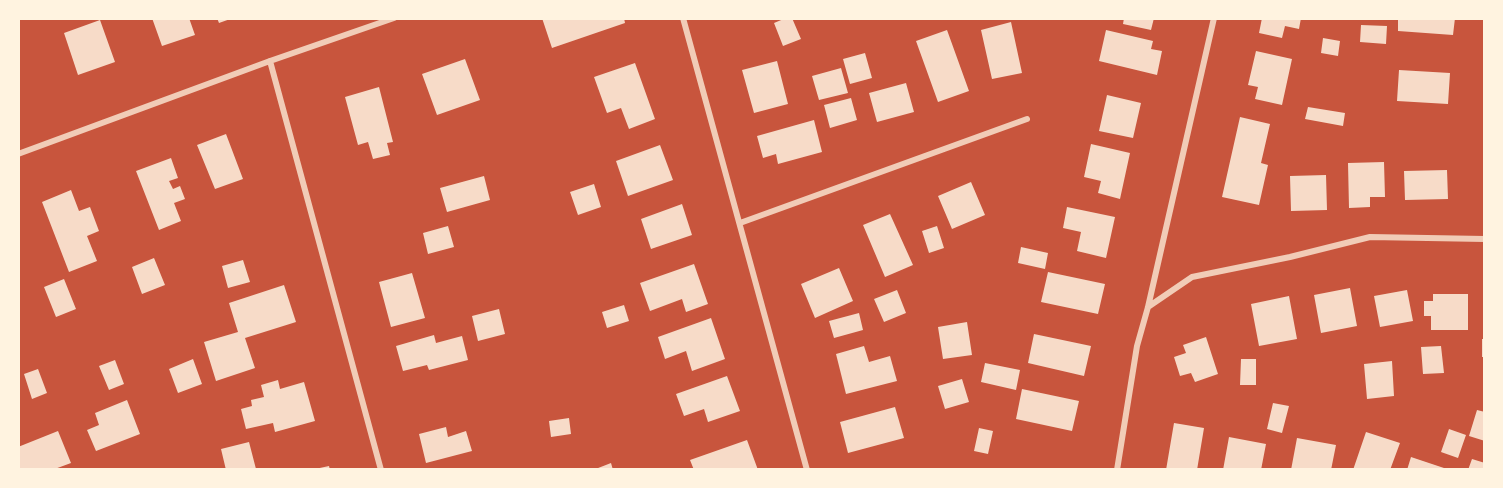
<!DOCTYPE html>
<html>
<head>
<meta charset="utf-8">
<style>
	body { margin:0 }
	#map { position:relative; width:1503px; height:488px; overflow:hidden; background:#c8553d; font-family:Poppins,sans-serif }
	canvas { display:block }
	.frame { position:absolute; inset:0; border:20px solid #fff3e0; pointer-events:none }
</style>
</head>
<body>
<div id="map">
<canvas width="1503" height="488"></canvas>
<div class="frame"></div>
</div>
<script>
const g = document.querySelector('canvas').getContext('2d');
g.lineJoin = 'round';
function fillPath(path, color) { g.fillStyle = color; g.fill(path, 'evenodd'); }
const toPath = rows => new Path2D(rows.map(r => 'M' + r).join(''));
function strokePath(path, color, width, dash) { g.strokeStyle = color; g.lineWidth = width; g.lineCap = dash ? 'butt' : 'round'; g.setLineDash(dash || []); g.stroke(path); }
const building = toPath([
	[152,18,189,18,195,35,162,46],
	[217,18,233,18,219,23],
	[542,18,624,18,625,23,552,48],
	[786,18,792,18,801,39,783,46,774,23],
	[1124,18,1154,18,1151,30,1123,24],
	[1262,18,1301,18,1299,29,1285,26,1282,38,1259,33],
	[1398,18,1455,18,1453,35,1398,31],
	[100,20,115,62,78,75,64,33],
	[1011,22,1022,73,992,79,981,30],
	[1361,25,1387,26,1386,44,1360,42],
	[947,30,969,91,938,102,916,41],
	[1106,30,1153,41,1151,49,1162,51,1157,75,1099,61],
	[1323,38,1340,41,1338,56,1321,53],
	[1256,51,1292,59,1282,105,1255,99,1258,87,1248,85],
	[865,53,872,78,850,84,843,59],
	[465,59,480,100,437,115,422,74],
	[777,61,788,104,754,113,742,70],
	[635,63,655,119,629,129,621,108,607,113,594,77],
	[841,68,848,93,819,100,812,76],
	[1399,70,1450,73,1448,104,1397,101],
	[906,83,914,112,877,122,869,93],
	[379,87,393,142,387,143,390,155,373,159,368,142,358,145,345,97],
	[1107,95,1141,103,1133,138,1099,131],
	[851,98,857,120,830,128,824,105],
	[1308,107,1345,113,1343,126,1305,119],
	[1240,117,1270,124,1261,163,1268,165,1259,205,1222,197],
	[814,120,822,152,778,164,776,154,763,158,757,136],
	[226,134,243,179,215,189,197,145],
	[1091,144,1130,153,1120,199,1098,193,1101,181,1084,177],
	[660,145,673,180,628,196,616,161],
	[171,158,178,178,169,181,173,189,180,186,185,199,174,203,181,221,159,230,136,171],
	[1384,162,1385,197,1370,197,1370,207,1349,208,1348,163],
	[1447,170,1448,199,1405,200,1404,171],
	[1326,175,1327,210,1291,211,1290,176],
	[484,176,490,200,447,212,440,188],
	[971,182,985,215,952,229,938,196],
	[594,184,601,207,578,215,570,192],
	[71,190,79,211,90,207,99,231,87,236,97,261,69,272,42,202],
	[682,204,692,235,651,249,641,219],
	[1067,207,1115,217,1106,258,1077,251,1081,232,1063,228],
	[890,214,913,265,885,277,863,225],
	[448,226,454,247,428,254,423,233],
	[937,226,944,248,929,253,922,231],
	[1021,247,1048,253,1045,269,1018,263],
	[154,258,165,285,142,294,132,267],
	[243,260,250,282,228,288,222,266],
	[694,264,708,304,686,312,682,299,650,311,640,283],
	[839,268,853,301,815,318,801,284],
	[1048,272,1105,284,1098,314,1041,302],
	[412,273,425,318,391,327,379,282],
	[64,279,76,309,56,317,44,287],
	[284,285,296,322,245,338,255,368,216,381,204,342,238,332,229,303],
	[1350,288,1357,326,1321,333,1314,295],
	[897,290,906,313,884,322,874,299],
	[1407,290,1413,321,1380,327,1374,296],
	[1433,294,1468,294,1468,330,1431,330,1431,316,1424,316,1424,301,1433,301],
	[1289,296,1297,339,1259,346,1251,304],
	[624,305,629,321,607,328,602,312],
	[499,309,505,334,478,341,472,316],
	[859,313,863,330,834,338,829,321],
	[711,318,725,359,692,371,686,351,665,359,658,337],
	[967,322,972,355,943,359,938,327],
	[1034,334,1091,346,1084,376,1028,363],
	[434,335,436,343,462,336,468,360,429,370,427,365,403,371,396,346],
	[1206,337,1218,374,1195,382,1191,373,1180,376,1174,357,1186,353,1183,345],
	[1482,339,1485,339,1485,357,1482,357],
	[864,346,869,362,890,356,897,381,846,394,836,354],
	[1441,346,1444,373,1423,374,1421,347],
	[193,359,202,384,178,393,169,369],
	[1241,359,1256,359,1256,385,1240,385],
	[115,360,124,384,109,390,99,366],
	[1392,361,1394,396,1367,399,1364,364],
	[985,363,1020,370,1016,390,981,382],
	[38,369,47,393,32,399,24,374],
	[727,376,740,411,708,422,704,409,684,416,676,394],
	[962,379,969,402,945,409,938,386],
	[278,380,280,389,304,382,315,421,275,432,273,423,246,429,241,409,252,406,251,400,264,397,261,385],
	[1022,389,1079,401,1072,431,1016,419],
	[127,400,140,434,96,451,87,430,99,425,95,413],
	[1273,403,1289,406,1282,433,1267,429],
	[895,407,904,438,848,453,840,422],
	[1477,410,1485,412,1485,441,1469,436],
	[569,418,571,434,551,437,549,421],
	[1174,423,1204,428,1197,470,1166,470],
	[446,427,448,437,466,431,472,451,426,463,419,434],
	[979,428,993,431,988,454,974,451],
	[1449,429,1466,435,1458,458,1441,452],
	[58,431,71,463,52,470,18,470,18,447],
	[1366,432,1400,443,1390,470,1353,470],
	[1229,437,1266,444,1261,470,1223,470],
	[1297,438,1336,445,1331,470,1291,470],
	[747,440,758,470,694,470,690,460],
	[249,442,256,469,226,470,221,449],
	[1411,457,1444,468,1443,470,1407,470],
	[1472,459,1485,463,1485,470,1468,470],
	[611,463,613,470,593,470],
	[329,466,330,470,315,470,315,469]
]);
const minor = toPath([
	[683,18,807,470],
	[270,61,381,470],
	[18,154,270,61,394,18],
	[740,223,1027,119],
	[1148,307,1192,277,1290,257,1370,237,1485,239],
	[1117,470,1137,346,1148,307,1214,18]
]);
fillPath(building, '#f7dbc8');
strokePath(minor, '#f1ccb7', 6);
</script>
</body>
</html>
